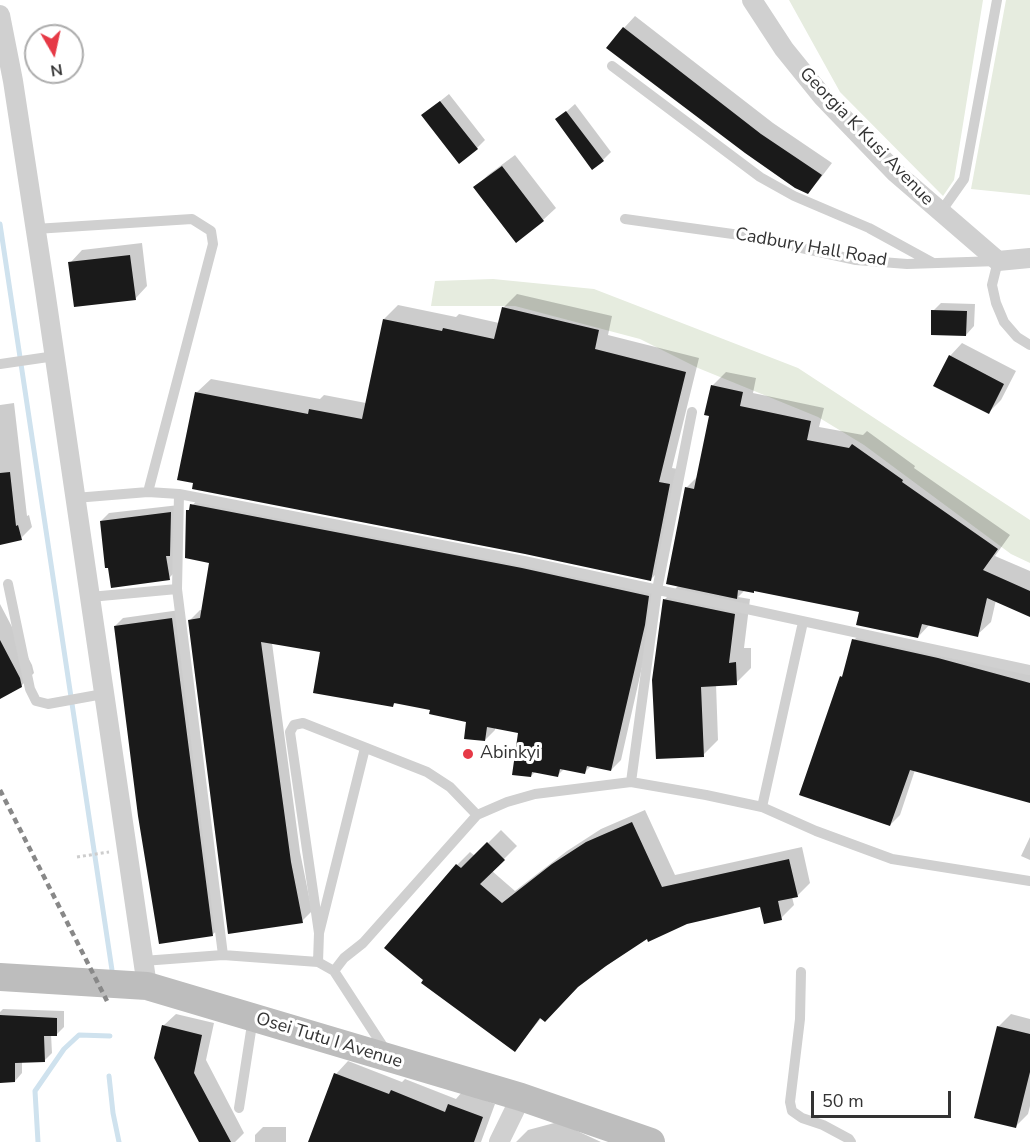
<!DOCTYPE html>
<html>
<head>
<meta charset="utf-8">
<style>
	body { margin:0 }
	#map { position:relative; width:1030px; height:1142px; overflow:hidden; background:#fff; font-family:"Nunito Sans",sans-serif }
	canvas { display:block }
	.north { position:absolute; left:24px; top:24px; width:60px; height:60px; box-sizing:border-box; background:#fff; border:2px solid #adadad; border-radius:50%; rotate:171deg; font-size:16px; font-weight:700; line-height:24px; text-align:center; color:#333 }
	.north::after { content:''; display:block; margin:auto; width:21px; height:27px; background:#e63946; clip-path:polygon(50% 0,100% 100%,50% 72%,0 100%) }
	.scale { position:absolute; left:811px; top:1091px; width:140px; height:27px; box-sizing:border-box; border:3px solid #333; border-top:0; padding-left:8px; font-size:18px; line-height:21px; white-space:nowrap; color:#333; -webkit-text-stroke:4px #fff; paint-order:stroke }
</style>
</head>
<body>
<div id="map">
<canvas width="1030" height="1142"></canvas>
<div class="north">N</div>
<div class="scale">50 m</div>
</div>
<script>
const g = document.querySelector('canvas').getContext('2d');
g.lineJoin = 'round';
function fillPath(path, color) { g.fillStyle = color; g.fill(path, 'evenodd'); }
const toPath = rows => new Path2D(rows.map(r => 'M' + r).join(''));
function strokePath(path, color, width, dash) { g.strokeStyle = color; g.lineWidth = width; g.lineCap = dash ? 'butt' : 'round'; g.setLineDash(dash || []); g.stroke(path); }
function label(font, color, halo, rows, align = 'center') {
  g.font = font + ' "Nunito Sans",sans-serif'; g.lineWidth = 6; g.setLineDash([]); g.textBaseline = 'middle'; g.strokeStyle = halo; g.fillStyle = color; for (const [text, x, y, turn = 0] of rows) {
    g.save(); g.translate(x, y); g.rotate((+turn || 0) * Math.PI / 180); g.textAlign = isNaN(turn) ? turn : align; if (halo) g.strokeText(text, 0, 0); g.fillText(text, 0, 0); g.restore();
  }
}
const green = toPath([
	[789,0,983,0,954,180,943,196,840,92],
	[1006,0,1030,0,1030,195,971,189],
	[493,279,594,289,798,368,1030,520,1030,563,1011,554,864,445,818,417,698,368,640,339,515,306,431,306,435,281]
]);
const shadow = toPath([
	[635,16,773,123,832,163,819,180,808,192,624,28],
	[449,94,485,140,477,148,423,115],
	[575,104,611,152,603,160,557,120],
	[515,155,556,208,543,220,475,188,488,175],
	[142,243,147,286,135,299,70,263,82,250],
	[517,294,612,316,608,335,699,358,672,468,684,470,665,565,651,579,196,393,211,379,320,399,324,395,366,403,384,319,398,305,456,317,459,314,499,323,503,308],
	[941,303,975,304,974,326,966,335,933,311],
	[962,343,1016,371,1001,400,988,413,950,356],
	[726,372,756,378,753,393,824,408,819,427,863,435,867,431,915,466,914,468,1010,535,995,556,1030,571,1030,616,996,600,991,622,977,635,930,624,918,637,861,611,755,589,745,590,738,597,750,599,744,648,751,648,751,668,736,683,716,684,718,740,703,755,665,599,679,585,686,488,698,476,711,415,706,414,713,385],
	[14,403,27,516,29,515,32,527,21,538,0,543,0,405],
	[201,495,658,586,654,614,621,760,611,770,592,765,585,772,565,768,557,776,536,771,531,776,519,731,495,727,495,730,485,740,468,721,432,709,396,702,392,706,322,651,272,643,300,852,312,911,302,921,190,620,200,610,203,610,211,561,188,511],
	[179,505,177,570,169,578,101,521,109,513],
	[0,604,32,665,34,673,21,686,0,697],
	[180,610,221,927,212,935,115,626,123,618],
	[864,630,1030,670,1030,802,915,770,900,815,890,825,841,677,844,674,854,640],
	[645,810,675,875,802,847,810,883,797,896,792,897,794,905,781,918,761,906,687,922,648,937,580,984,542,1017,515,1050,387,947,457,865,470,852,475,856,501,830,517,846,492,871,515,891,567,851,601,829],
	[1030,837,1030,860,1021,856],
	[3,1009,64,1011,64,1027,57,1034,51,1034,52,1053,44,1061,22,1062,22,1073,15,1081,0,1081,0,1012],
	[176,1014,214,1023,206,1060,244,1133,235,1142,201,1142,163,1026],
	[1011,1014,1030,1019,1030,1106,1028,1114,1016,1126,998,1027],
	[348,1061,402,1082,405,1079,456,1099,462,1092,495,1104,481,1142,310,1142,336,1074],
	[558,1122,601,1142,516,1142,528,1130],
	[263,1127,286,1127,286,1142,255,1142,255,1135]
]);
const stream = toPath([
	[0,224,112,970],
	[109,1076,113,1113,119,1142],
	[38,1142,35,1091,64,1049,79,1035,110,1036]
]);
const building = toPath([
	[623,27,761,134,822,175,808,194,795,188,745,153,606,48],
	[440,101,478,149,459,164,421,115],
	[566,111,604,161,592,170,555,119],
	[502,166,544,221,516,243,473,187],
	[130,255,136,300,74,307,68,262],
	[502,307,599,330,595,349,686,372,659,482,670,484,651,581,525,554,192,489,193,483,177,480,195,392,308,414,309,409,362,419,383,319,442,331,443,328,494,339],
	[931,310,967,311,966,336,931,335],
	[949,355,1004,384,989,414,933,386],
	[711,385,743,392,740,406,811,421,807,440,849,448,852,444,903,480,902,482,998,549,983,570,1030,591,1030,617,987,598,978,637,922,624,918,638,856,625,859,612,754,591,754,593,738,590,737,599,666,584,685,487,694,489,709,416,704,415],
	[10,472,16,526,18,525,22,540,0,545,0,473],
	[190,504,522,568,649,596,645,625,611,771,587,766,585,774,560,769,558,777,532,772,531,777,512,775,518,733,487,727,485,741,464,739,466,722,429,714,430,710,394,703,393,707,313,693,320,652,261,642,291,862,303,923,228,934,188,620,200,618,209,563,185,558,186,510,189,510],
	[171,512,170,556,166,556,170,580,111,588,108,568,105,568,100,521],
	[663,599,735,614,729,663,736,662,737,685,701,687,704,757,656,759,652,680],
	[172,618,213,936,159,944,138,816,114,626],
	[852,639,938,658,1030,683,1030,803,910,770,890,826,799,795,840,676,842,677],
	[0,640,20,678,22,687,0,699],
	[632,822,662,887,789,859,798,897,778,901,782,920,764,924,760,907,687,924,648,942,647,939,606,966,578,987,545,1022,540,1018,515,1052,421,983,423,980,384,948,456,864,461,868,487,842,505,860,480,884,502,903,552,864,586,842],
	[0,1015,57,1018,57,1036,44,1036,45,1062,15,1063,15,1082,0,1083],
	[162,1025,202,1035,194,1073,231,1142,199,1142,154,1058],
	[997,1026,1030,1034,1030,1072,1016,1128,974,1118],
	[334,1073,389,1094,391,1090,445,1112,448,1104,483,1117,474,1142,308,1142]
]);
const path = toPath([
	[77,857,109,852]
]);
const lane = toPath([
	[612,66,760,177,794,196,869,228,933,263],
	[940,213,964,179,997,0],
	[625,219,747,236,856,260,907,264,998,261,992,285,996,303,1004,322,1017,337,1030,345],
	[35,229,192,219,211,231,213,244,148,492],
	[0,364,55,356],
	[179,494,177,589,223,955],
	[75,498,148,492,179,494,524,561,1030,670],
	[8,584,30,689,36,701,48,704,103,694],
	[90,597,177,589],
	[631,782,657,590,692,412],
	[762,807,803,622],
	[319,933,290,732,294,725,303,723,427,772,450,787,477,815],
	[143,961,223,955,318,962,334,971,386,1051],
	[318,962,319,933,365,748],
	[334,971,344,958,363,943,477,815,507,802,535,794,631,782,706,795,762,807,816,831,892,859,1030,881],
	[801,972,800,1019,790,1102,792,1111,802,1118,823,1125,849,1139,851,1142],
	[239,1108,253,1018]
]);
const street = toPath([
	[752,0,784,49,822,96,896,173,998,261,1030,258],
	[0,15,13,81,45,290,147,986],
	[499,1142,521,1097]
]);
const secondary = toPath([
	[0,977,147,986,521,1097,651,1142]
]);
const rail = toPath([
	[0,790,107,1001]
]);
const markers = [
	[468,754,6,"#e63946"]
];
const streetNames = [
	["Georgia K Kusi Avenue",866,137,46],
	["Cadbury Hall Road",811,248,10],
	["Osei Tutu I Avenue",329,1041,17]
];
const poiNames = [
	["Abinkyi",480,754]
];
fillPath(green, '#e6ecdf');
fillPath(shadow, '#0003');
strokePath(stream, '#cfe2ee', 5);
fillPath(building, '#1a1a1a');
strokePath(path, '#cdcdcd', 3, [3, 3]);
strokePath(lane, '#d0d0d0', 10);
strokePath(street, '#d0d0d0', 20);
strokePath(secondary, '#bdbdbd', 28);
strokePath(rail, '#888', 4.5, [6, 4.5]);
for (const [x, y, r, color] of markers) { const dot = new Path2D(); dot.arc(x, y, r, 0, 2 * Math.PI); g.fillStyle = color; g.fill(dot); strokePath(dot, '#fff', 2); }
label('18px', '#333', '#fff', streetNames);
label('18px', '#333', '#fff', poiNames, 'left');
</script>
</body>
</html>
